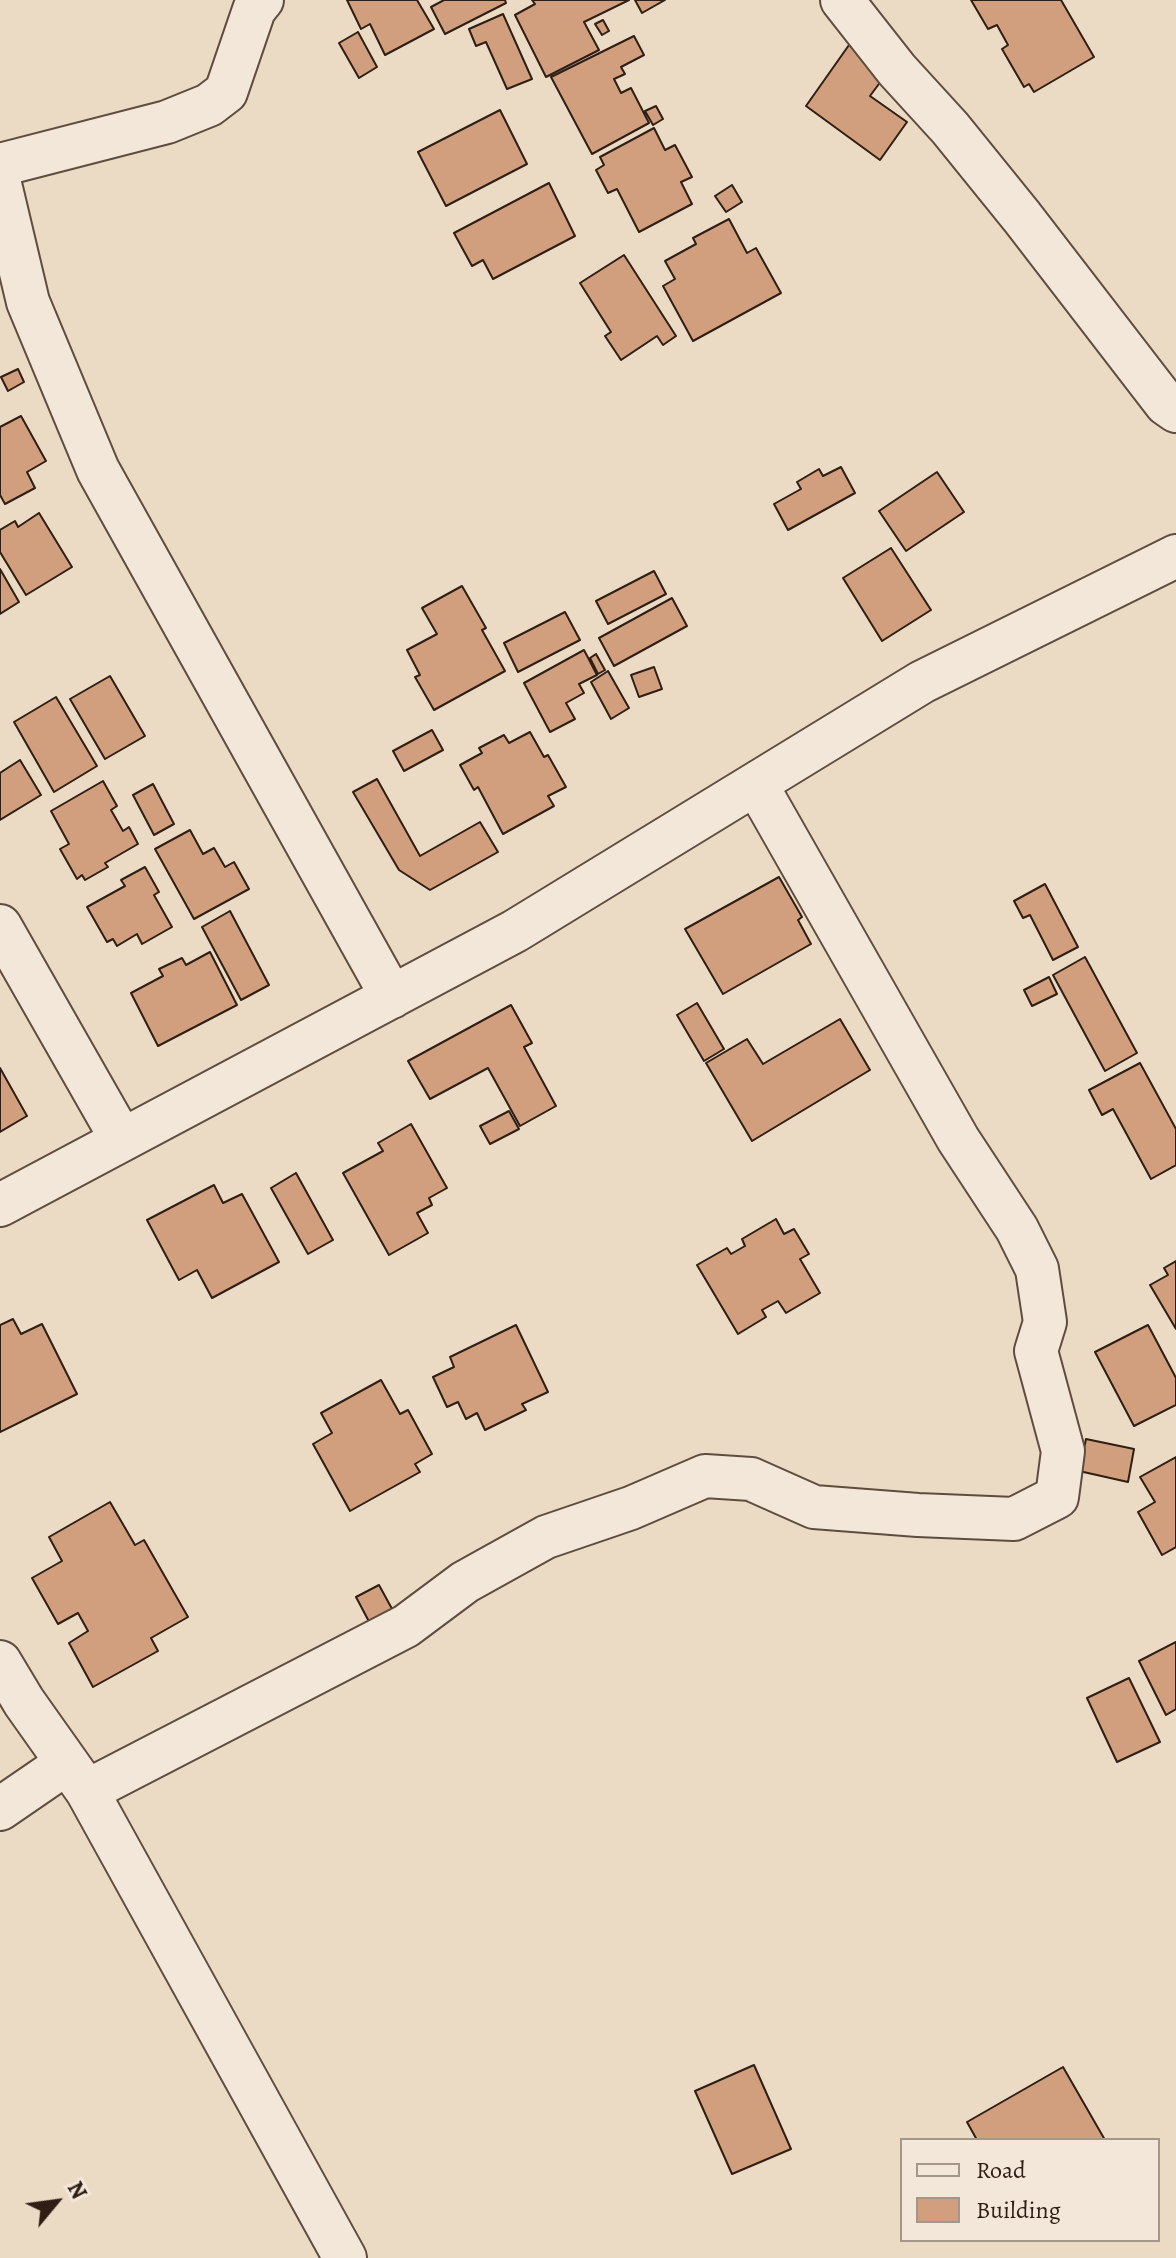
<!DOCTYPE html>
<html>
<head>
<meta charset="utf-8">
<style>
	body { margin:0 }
	#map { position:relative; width:1176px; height:2258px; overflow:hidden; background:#ebdac4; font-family:Alegreya,serif }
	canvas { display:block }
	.legend { position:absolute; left:900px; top:2138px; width:260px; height:104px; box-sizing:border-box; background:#f2e7d9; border:2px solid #a4978a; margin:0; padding:10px 14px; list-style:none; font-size:24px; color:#2f1e13 }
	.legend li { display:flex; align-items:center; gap:16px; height:40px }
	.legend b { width:40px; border:2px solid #a4978a }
	.north { position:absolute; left:16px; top:2162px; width:80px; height:80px; -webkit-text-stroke:6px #f2e7d9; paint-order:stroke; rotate:61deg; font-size:22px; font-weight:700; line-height:32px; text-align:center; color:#2f1e13 }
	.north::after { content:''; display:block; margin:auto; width:28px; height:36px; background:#2f1e13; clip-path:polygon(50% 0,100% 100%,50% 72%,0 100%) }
</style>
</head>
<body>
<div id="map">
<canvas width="1176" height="2258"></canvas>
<ul class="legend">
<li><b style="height:10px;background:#f2e7d9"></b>Road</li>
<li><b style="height:22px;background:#d29f7e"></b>Building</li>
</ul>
<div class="north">N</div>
</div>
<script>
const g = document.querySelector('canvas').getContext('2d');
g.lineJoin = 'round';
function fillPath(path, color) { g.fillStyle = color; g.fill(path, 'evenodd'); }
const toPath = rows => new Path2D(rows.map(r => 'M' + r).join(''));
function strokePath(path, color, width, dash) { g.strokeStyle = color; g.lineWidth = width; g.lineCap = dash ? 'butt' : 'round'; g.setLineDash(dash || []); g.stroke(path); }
const building = toPath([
	[347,0,417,0,434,29,385,55,370,24,361,29,347,0],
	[444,0,505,0,506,3,445,34,431,7,444,0],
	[532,0,629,0,584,22,599,50,546,77,515,15,535,4,532,0],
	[635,0,665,0,642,13,635,0],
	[971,0,1061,0,1094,57,1034,92,1029,84,1024,87,1002,49,1008,45,997,25,988,29,971,0],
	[503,14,532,79,507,89,486,42,476,46,469,29,503,14],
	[603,20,609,31,602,35,595,24,603,20],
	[358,32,377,67,359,78,339,43,358,32],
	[634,36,644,55,621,67,625,74,614,79,621,93,631,88,649,123,592,154,551,77,634,36],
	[849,45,887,73,870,96,907,122,880,160,806,106,849,45],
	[656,106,663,119,653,125,645,111,656,106],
	[500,110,527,164,446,206,418,152,500,110],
	[654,128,665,150,675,145,692,177,681,182,692,204,639,232,617,189,608,193,596,170,604,165,600,157,654,128],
	[549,183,575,236,493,279,483,260,472,266,454,233,549,183],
	[732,185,742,202,726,212,715,196,732,185],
	[729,219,747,253,756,248,781,293,693,341,663,286,675,279,665,261,696,244,693,238,729,219],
	[624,255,676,336,663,345,657,336,621,360,605,336,611,332,580,283,624,255],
	[18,369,24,382,8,391,1,377,18,369],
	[21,416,46,461,27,472,35,488,5,504,0,495,0,427,21,416],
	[841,467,855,493,788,530,774,504,801,489,797,482,819,469,823,476,841,467],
	[937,472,964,512,906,551,879,511,937,472],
	[39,513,72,567,26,595,0,552,0,530,15,521,18,527,39,513],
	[891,548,931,610,882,641,843,578,891,548],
	[0,569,19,602,0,614,0,569],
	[654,571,666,594,608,624,596,601,654,571],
	[462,586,486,628,482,630,505,671,434,710,415,677,420,675,407,650,437,634,422,608,462,586],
	[672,598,687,626,614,666,599,638,672,598],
	[565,612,580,640,518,672,504,643,565,612],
	[584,650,597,675,579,684,584,693,566,703,575,719,550,732,524,683,584,650],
	[596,654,605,670,598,674,590,658,596,654],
	[654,667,662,689,639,697,631,675,654,667],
	[608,671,629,708,611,719,591,682,608,671],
	[110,676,145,736,105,759,70,699,110,676],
	[56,697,97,766,54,792,14,722,56,697],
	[432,730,443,750,404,771,393,751,432,730],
	[530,732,544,757,548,755,566,787,548,796,554,806,503,834,478,787,474,790,460,765,482,753,479,748,504,735,509,743,530,732],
	[20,760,41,795,0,820,0,773,20,760],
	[377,779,420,856,480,822,498,852,430,890,399,870,353,792,377,779],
	[103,781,117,806,111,810,123,831,129,827,138,844,105,863,108,867,85,880,82,875,77,879,60,849,69,844,51,811,103,781],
	[153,784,174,824,154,835,133,795,153,784],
	[190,830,203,854,214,848,225,867,234,862,249,889,194,919,155,849,190,830],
	[145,867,159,892,154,895,172,927,142,944,137,934,117,946,113,939,107,942,87,907,125,886,121,880,145,867],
	[779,877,802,917,798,920,811,944,723,994,685,929,779,877],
	[1045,884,1078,947,1053,960,1030,915,1023,918,1014,901,1045,884],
	[230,911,269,985,241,1000,202,927,230,911],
	[210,952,237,1005,158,1046,131,993,163,976,159,969,182,958,186,965,210,952],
	[1085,957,1137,1053,1105,1071,1053,975,1085,957],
	[1049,977,1057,994,1032,1006,1024,990,1049,977],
	[697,1003,724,1049,704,1061,677,1015,697,1003],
	[511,1005,532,1043,524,1047,556,1106,520,1126,488,1068,430,1099,408,1061,511,1005],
	[840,1019,870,1070,752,1141,706,1063,747,1039,763,1064,840,1019],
	[1140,1063,1176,1129,1176,1165,1151,1179,1113,1109,1102,1115,1089,1090,1140,1063],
	[0,1068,27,1116,0,1132,0,1068],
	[509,1111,519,1129,490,1144,480,1126,509,1111],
	[411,1124,447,1188,429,1198,432,1205,417,1213,428,1233,389,1255,343,1173,383,1151,378,1143,411,1124],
	[296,1173,333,1240,308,1254,271,1188,296,1173],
	[214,1185,223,1203,242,1194,279,1262,212,1298,197,1270,179,1280,147,1220,214,1185],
	[776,1219,784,1234,794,1229,809,1254,800,1259,820,1293,786,1313,778,1301,762,1310,766,1317,738,1334,697,1265,727,1248,731,1254,745,1246,742,1239,776,1219],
	[1176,1261,1176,1329,1150,1285,1168,1275,1164,1268,1176,1261],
	[13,1319,21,1334,42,1324,77,1394,0,1432,0,1325,13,1319],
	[516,1325,548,1392,522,1404,526,1410,485,1430,477,1413,466,1419,458,1402,447,1407,433,1377,454,1367,450,1357,516,1325],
	[1148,1325,1176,1378,1176,1405,1134,1426,1095,1352,1148,1325],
	[381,1380,400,1414,408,1410,432,1454,415,1464,420,1472,350,1511,313,1444,332,1433,321,1413,381,1380],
	[1086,1439,1134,1449,1128,1482,1079,1471,1086,1439],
	[1176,1457,1176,1547,1162,1555,1138,1512,1155,1502,1140,1477,1176,1457],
	[110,1502,135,1545,144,1540,188,1617,151,1638,158,1651,93,1687,69,1643,88,1631,78,1613,58,1624,32,1578,62,1561,49,1537,110,1502],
	[379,1585,397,1618,374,1631,356,1597,379,1585],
	[1176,1642,1176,1709,1166,1715,1139,1661,1176,1642],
	[1129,1678,1160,1742,1117,1762,1087,1698,1129,1678],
	[754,2065,791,2149,732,2174,695,2091,754,2065],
	[1063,2067,1105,2140,977,2140,967,2122,1063,2067]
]);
const street = toPath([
	[842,0,897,70,950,128,1022,217,1166,404,1176,411],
	[0,165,167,122,209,105,226,92,254,10,262,0],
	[0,184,28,302,98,470,392,997],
	[0,926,122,1140],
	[0,1205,515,931,922,682,1176,556],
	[0,1662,24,1702,87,1791,345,2258],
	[87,1791,406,1626,465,1582,546,1537,631,1508,705,1476,751,1479,814,1507,918,1515,1014,1519,1057,1497,1063,1451,1036,1351,1045,1322,1037,1269,1017,1229,958,1139,756,784],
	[0,1809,67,1763]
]);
fillPath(building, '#d29f7e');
strokePath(building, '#2f1e13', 2);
strokePath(street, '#5e4d3f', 46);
strokePath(street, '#f2e7d9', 42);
</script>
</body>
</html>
